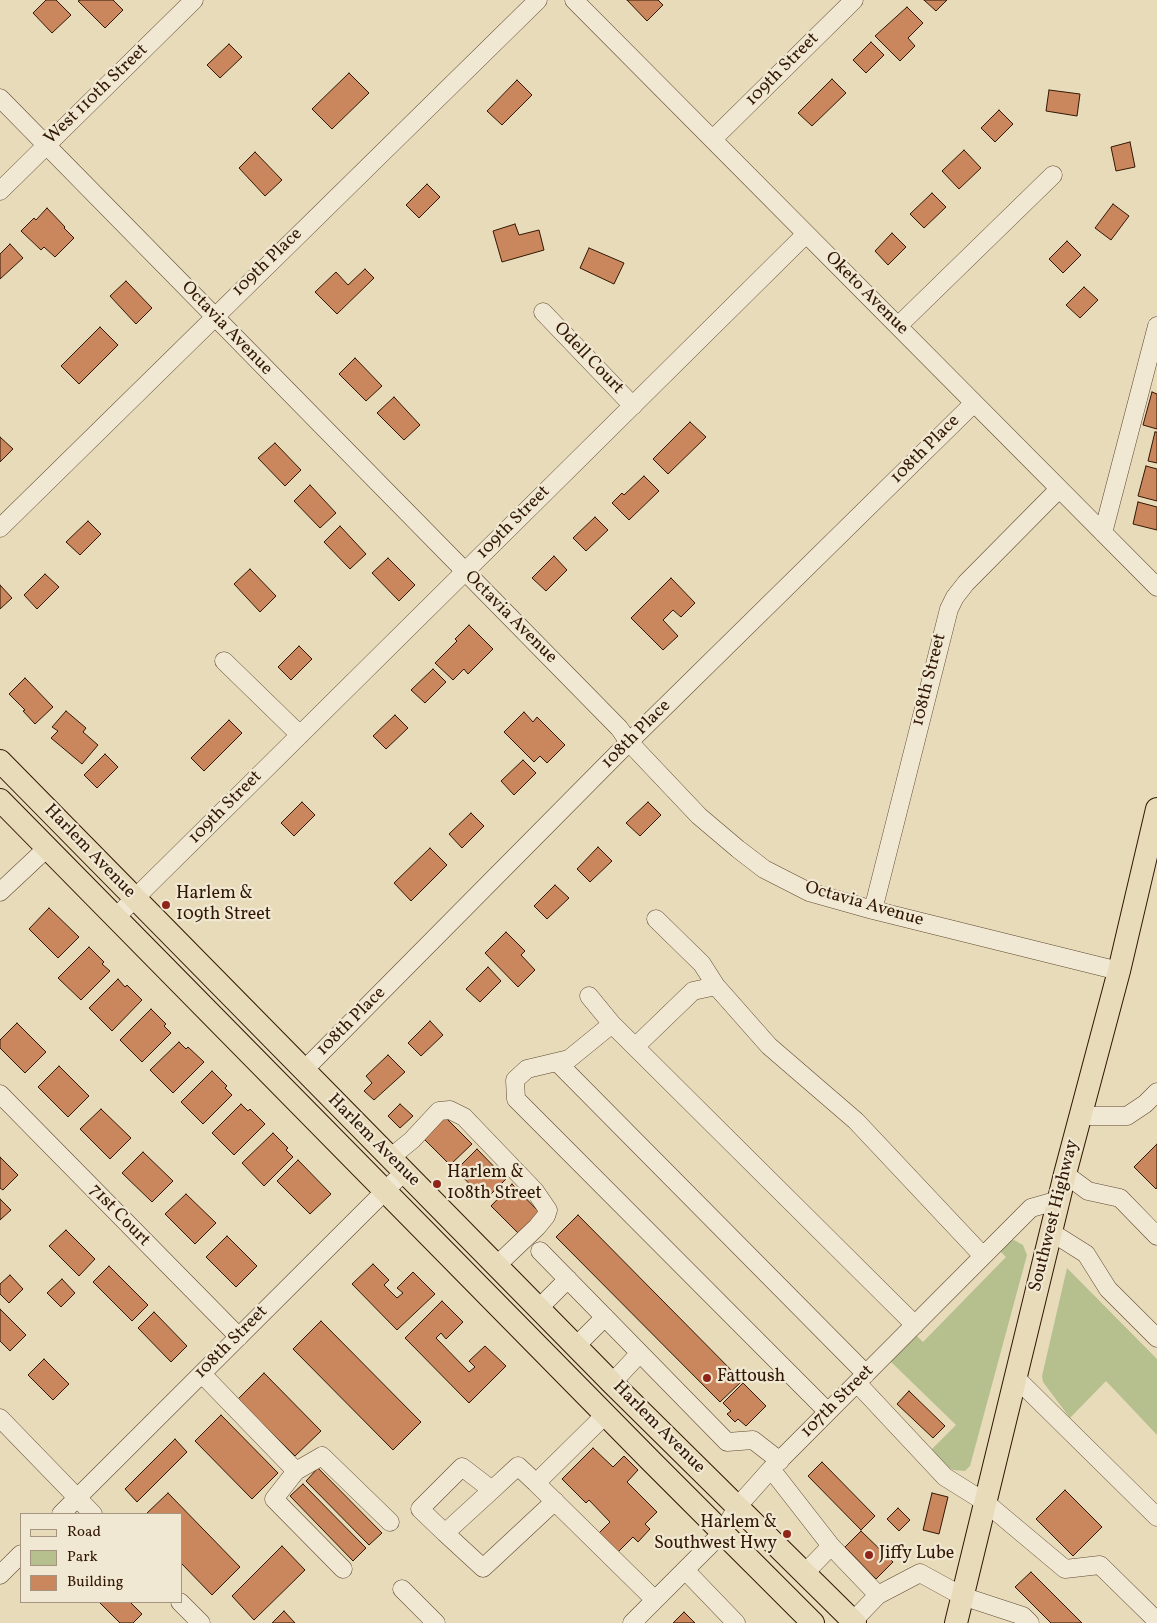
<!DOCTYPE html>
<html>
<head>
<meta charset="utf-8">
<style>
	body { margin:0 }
	#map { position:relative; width:1157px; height:1623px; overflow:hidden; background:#e8dbba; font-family:Vollkorn,serif }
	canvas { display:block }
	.legend { position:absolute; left:20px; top:1513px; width:162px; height:90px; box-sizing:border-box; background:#f0e8d2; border:1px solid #a49480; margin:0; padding:6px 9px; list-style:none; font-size:15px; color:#311704 }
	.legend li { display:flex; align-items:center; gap:10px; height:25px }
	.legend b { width:25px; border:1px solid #a49480 }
</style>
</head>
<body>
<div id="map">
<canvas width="1157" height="1623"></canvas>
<ul class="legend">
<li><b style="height:6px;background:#e8dbba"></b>Road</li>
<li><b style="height:14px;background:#b6c08f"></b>Park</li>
<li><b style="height:14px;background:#ca875d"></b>Building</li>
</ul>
</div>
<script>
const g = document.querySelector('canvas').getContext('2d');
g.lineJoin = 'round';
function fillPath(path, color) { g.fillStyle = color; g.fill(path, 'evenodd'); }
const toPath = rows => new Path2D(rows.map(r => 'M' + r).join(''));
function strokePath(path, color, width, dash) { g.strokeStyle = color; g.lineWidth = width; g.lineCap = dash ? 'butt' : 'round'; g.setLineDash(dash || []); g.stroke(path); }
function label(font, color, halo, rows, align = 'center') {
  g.font = font + ' Vollkorn,serif'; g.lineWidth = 4.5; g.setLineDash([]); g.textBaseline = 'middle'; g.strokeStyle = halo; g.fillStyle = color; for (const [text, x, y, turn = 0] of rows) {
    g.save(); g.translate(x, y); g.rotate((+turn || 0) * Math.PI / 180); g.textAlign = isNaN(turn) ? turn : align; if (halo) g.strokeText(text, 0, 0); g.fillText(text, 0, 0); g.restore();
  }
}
const green = toPath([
	[1014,1240,1023,1245,1027,1255,970,1466,965,1471,953,1470,945,1465,931,1450,956,1425,888,1359,914,1333,923,1342,1006,1257,997,1248,1008,1241],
	[1067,1268,1157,1359,1157,1435,1106,1381,1070,1418,1043,1382,1042,1376]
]);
const building = toPath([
	[46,0,56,0,71,15,52,33,33,13,46,0],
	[80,0,113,0,123,10,105,28,78,1,80,0],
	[627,0,658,0,663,5,647,21,627,0],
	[924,0,947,0,936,11,924,0],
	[907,7,923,23,908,38,915,46,900,61,875,36,907,7],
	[871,42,884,55,866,73,853,60,871,42],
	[229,44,242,57,220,78,207,65,229,44],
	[349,73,369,93,332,129,312,109,349,73],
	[832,79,846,93,812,126,798,113,832,79],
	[517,80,532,95,502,125,487,111,517,80],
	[1049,90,1080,94,1077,116,1046,111,1049,90],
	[999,110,1013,124,995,142,981,128,999,110],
	[1130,142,1135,167,1116,171,1111,147,1130,142],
	[964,150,981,168,959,189,942,171,964,150],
	[255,152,282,180,265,196,239,168,255,152],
	[427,184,440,197,419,218,406,205,427,184],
	[932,193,946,207,924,228,910,214,932,193],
	[1113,204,1129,216,1111,240,1095,228,1113,204],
	[47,208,65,227,64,228,74,238,55,257,44,247,41,250,21,231,34,218,36,220,47,208],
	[515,224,519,235,539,230,544,250,502,262,493,231,515,224],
	[892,233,906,247,888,265,875,251,892,233],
	[1067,241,1081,255,1063,273,1049,259,1067,241],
	[10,244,23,258,0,279,0,254,10,244],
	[589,248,624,263,614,284,580,268,589,248],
	[365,269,374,278,337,314,315,292,336,272,348,285,365,269],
	[126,281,152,308,136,324,110,296,126,281],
	[1084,287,1098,300,1080,318,1066,305,1084,287],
	[100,327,118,345,79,384,61,366,100,327],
	[355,358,382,386,366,401,339,374,355,358],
	[1152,392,1157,394,1157,429,1143,425,1152,392],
	[394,397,420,425,404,440,377,413,394,397],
	[690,422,706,437,668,474,653,459,690,422],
	[1155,432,1157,432,1157,463,1148,461,1155,432],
	[0,437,13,449,0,462,0,437],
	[275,443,301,470,285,486,258,458,275,443],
	[1146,466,1157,469,1157,501,1138,496,1146,466],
	[644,476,659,491,629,520,612,503,622,493,624,495,644,476],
	[310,485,336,513,320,528,294,501,310,485],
	[1138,502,1157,507,1157,530,1133,524,1138,502],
	[595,517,608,530,586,551,573,538,595,517],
	[88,521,101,534,80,555,66,542,88,521],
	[340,526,366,554,350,569,324,542,340,526],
	[554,556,567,570,546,591,532,578,554,556],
	[388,558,415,585,399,601,372,573,388,558],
	[250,569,276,596,260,612,234,584,250,569],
	[45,574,59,587,37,609,24,595,45,574],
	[671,578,695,603,681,617,673,610,663,620,678,636,663,650,631,618,671,578],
	[0,585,12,598,0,609,0,585],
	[469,625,493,649,468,674,464,669,453,680,435,663,457,641,455,639,469,625],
	[299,646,312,659,291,680,278,667,299,646],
	[433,669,446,682,425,703,411,690,433,669],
	[25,678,53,707,35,724,23,711,25,710,9,694,25,678],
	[66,711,86,728,83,732,98,745,82,764,51,738,58,731,52,727,66,711],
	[524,712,533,722,537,717,565,745,547,763,540,756,534,762,504,732,524,712],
	[395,715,408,728,386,749,373,736,395,715],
	[229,720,242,733,204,771,191,758,229,720],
	[105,754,118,767,97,788,84,775,105,754],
	[523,760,536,773,514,795,501,781,523,760],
	[302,802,315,815,294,836,281,823,302,802],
	[648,802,661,815,640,836,626,823,648,802],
	[471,813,484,826,462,848,449,834,471,813],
	[598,847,612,861,590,882,577,869,598,847],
	[430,848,447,865,411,901,394,883,430,848],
	[555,885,569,898,547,919,534,906,555,885],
	[49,908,79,937,58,958,29,929,49,908],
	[506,932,525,951,521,955,535,970,518,987,485,953,506,932],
	[89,947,104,962,102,964,110,971,81,1000,58,978,89,947],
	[488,967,501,981,480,1002,466,989,488,967],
	[118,979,125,987,127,985,142,1000,112,1031,89,1008,118,979],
	[151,1009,166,1024,164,1026,171,1033,142,1062,120,1040,151,1009],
	[430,1021,443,1035,421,1056,408,1043,430,1021],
	[17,1023,46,1052,25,1073,0,1048,0,1040,17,1023],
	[179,1042,186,1049,188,1047,204,1062,173,1093,150,1070,179,1042],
	[388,1055,405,1072,374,1100,364,1091,372,1083,366,1076,388,1055],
	[59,1066,89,1096,68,1117,38,1087,59,1066],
	[212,1071,227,1086,225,1088,232,1095,203,1124,181,1102,212,1071],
	[241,1104,248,1111,250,1109,265,1124,234,1155,212,1133,241,1104],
	[400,1104,413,1116,400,1128,388,1116,400,1104],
	[101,1109,131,1138,110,1159,80,1129,101,1109],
	[443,1115,472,1144,450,1165,421,1136,443,1115],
	[273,1133,288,1148,286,1150,293,1157,264,1186,242,1163,273,1133],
	[1157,1144,1157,1187,1156,1189,1134,1167,1157,1144],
	[477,1149,506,1179,485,1200,456,1170,477,1149],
	[143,1152,173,1181,152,1202,122,1173,143,1152],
	[0,1157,18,1175,3,1190,0,1188,0,1157],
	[298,1160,331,1194,310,1214,277,1181,298,1160],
	[512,1184,541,1214,520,1235,491,1206,512,1184],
	[186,1194,216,1223,195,1244,165,1214,186,1194],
	[0,1199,11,1210,0,1220,0,1199],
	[578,1215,742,1381,720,1402,556,1237,578,1215],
	[66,1230,95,1259,79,1276,49,1246,66,1230],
	[227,1236,257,1266,236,1287,206,1257,227,1236],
	[373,1264,389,1280,384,1285,397,1298,403,1293,397,1288,413,1272,435,1294,397,1330,352,1284,373,1264],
	[109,1266,148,1305,132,1321,93,1282,109,1266],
	[10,1275,23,1289,9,1303,0,1294,0,1284,10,1275],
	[62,1279,75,1293,61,1307,47,1293,62,1279],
	[442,1301,463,1322,446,1339,441,1333,436,1338,469,1372,475,1367,469,1361,485,1346,506,1366,469,1403,405,1338,442,1301],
	[0,1309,26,1335,10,1351,0,1341,0,1309],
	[154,1312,187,1346,171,1362,138,1328,154,1312],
	[321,1321,421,1422,393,1450,293,1349,321,1321],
	[44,1359,69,1384,53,1400,28,1375,44,1359],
	[264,1373,321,1431,295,1456,238,1399,264,1373],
	[743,1383,766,1406,746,1426,738,1419,735,1422,727,1414,731,1411,723,1403,743,1383],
	[909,1391,945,1426,933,1438,897,1404,909,1391],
	[221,1415,278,1473,252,1499,195,1441,221,1415],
	[175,1439,187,1452,137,1502,125,1489,175,1439],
	[593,1448,613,1467,624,1456,638,1470,627,1482,657,1512,645,1524,650,1529,638,1542,633,1537,614,1556,595,1537,610,1522,589,1500,586,1503,562,1479,593,1448],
	[822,1462,875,1516,861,1530,808,1476,822,1462],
	[318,1468,382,1533,369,1545,306,1481,318,1468],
	[303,1484,366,1548,353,1561,290,1496,303,1484],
	[1065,1490,1102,1527,1073,1556,1036,1519,1065,1490],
	[168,1493,240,1567,212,1595,181,1563,181,1514,146,1514,168,1493],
	[932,1493,948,1497,939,1534,923,1530,932,1493],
	[898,1508,910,1520,899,1531,887,1519,898,1508],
	[861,1531,893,1562,876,1579,845,1547,861,1531],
	[282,1546,305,1570,254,1620,232,1596,282,1546],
	[1031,1572,1082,1623,1051,1623,1015,1587,1031,1572],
	[99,1602,130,1602,142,1614,133,1623,120,1623,99,1602],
	[284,1611,295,1623,272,1623,284,1611],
	[684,1612,695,1623,673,1623,684,1612]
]);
const minor = toPath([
	[574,0,1157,587],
	[0,98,619,728,629,742,699,816,738,849,764,869,809,892,873,910,1119,971],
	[713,139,854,0],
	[0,191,194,0],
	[543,312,633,406],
	[898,326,1053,175],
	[0,528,538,0],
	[1103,533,1157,326],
	[224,661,300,735],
	[0,892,47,848],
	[873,910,949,609,955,597,966,583,1059,489],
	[115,918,806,234],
	[656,919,702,964,716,986,769,1046,856,1121,983,1256],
	[589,996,612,1024,915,1325],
	[612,1024,569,1059,527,1069,515,1080,516,1099,828,1412],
	[635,1047,693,991,716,986],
	[557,1062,866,1374],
	[304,1070,629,742,974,403],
	[0,1094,239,1337],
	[1080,1116,1127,1116,1145,1104,1157,1092],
	[390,1158,412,1140,439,1111,450,1110,464,1117,535,1191,548,1210,546,1216,537,1227,496,1266],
	[1065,1174,1088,1191,1120,1198,1157,1236],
	[1051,1232,1086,1254,1108,1289,1157,1338],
	[540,1251,727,1442,753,1440,780,1461],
	[539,1308,568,1279],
	[576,1346,605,1317],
	[202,1374,296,1471],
	[1015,1377,1157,1517],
	[612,1383,640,1353],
	[857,1383,945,1477,985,1502,1065,1569,1100,1565,1157,1621],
	[0,1418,93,1514],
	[771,1469,831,1546,804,1574],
	[536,1483,655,1600],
	[492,1490,462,1467,420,1509,445,1533,492,1490,518,1466,536,1483,605,1415],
	[61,1514,404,1172],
	[445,1533,483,1568,555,1501],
	[831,1546,878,1595],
	[343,1569,274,1499,296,1471,322,1456,390,1522],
	[685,1570,736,1623],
	[0,1575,21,1554],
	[402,1589,436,1623],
	[180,1602,201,1623],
	[853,1621,878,1595,920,1573,962,1596,1023,1616,1030,1623],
	[632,1623,723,1532,737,1507,771,1469,1031,1208,1059,1200]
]);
const major = toPath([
	[0,761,612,1383,855,1623],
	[0,800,652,1462,813,1623],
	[956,1623,1065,1174,1119,971,1157,809]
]);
const markers = [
	[166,905,5,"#8f2418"],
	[437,1184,5,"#8f2418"],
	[707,1378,5,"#8f2418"],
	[787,1534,5,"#8f2418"],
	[869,1555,5,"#8f2418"]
];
const streetNames = [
	["109th Street",783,70,-45],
	["West 110th Street",97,95,-44],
	["109th Place",268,263,-44],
	["Oketo Avenue",866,294,45],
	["Octavia Avenue",226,329,46],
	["Odell Court",588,359,46],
	["108th Place",926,450,-45],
	["109th Street",514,523,-45],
	["Octavia Avenue",510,618,45],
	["108th Street",930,680,-76],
	["108th Place",637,735,-45],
	["109th Street",226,808,-45],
	["Harlem Avenue",89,852,46],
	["Octavia Avenue",864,905,16],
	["108th Place",352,1022,-45],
	["Harlem Avenue",373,1141,45],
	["71st Court",119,1216,46],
	["Southwest Highway",1055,1216,-76],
	["108th Street",232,1343,-45],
	["107th Street",838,1402,-45],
	["Harlem Avenue",658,1428,45]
];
const poiNames = [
	["Harlem &",176,895],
	["109th Street",176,916],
	["Harlem &",447,1174],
	["108th Street",447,1195],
	["Fattoush",717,1378],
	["Harlem &",777,1524,"right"],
	["Southwest Hwy",777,1545,"right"],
	["Jiffy Lube",879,1555]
];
fillPath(green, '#b6c08f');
fillPath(building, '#ca875d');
strokePath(building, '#311704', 1);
strokePath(minor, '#5f4832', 19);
strokePath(major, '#311704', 24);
strokePath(minor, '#f0e8d2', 18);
strokePath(major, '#e8dbba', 22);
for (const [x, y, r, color] of markers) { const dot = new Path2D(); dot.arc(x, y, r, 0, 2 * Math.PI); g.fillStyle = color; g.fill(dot); strokePath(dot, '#f0e8d2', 2); }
label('18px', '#311704', '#f0e8d2', streetNames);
label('18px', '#311704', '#f0e8d2', poiNames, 'left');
</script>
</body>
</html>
